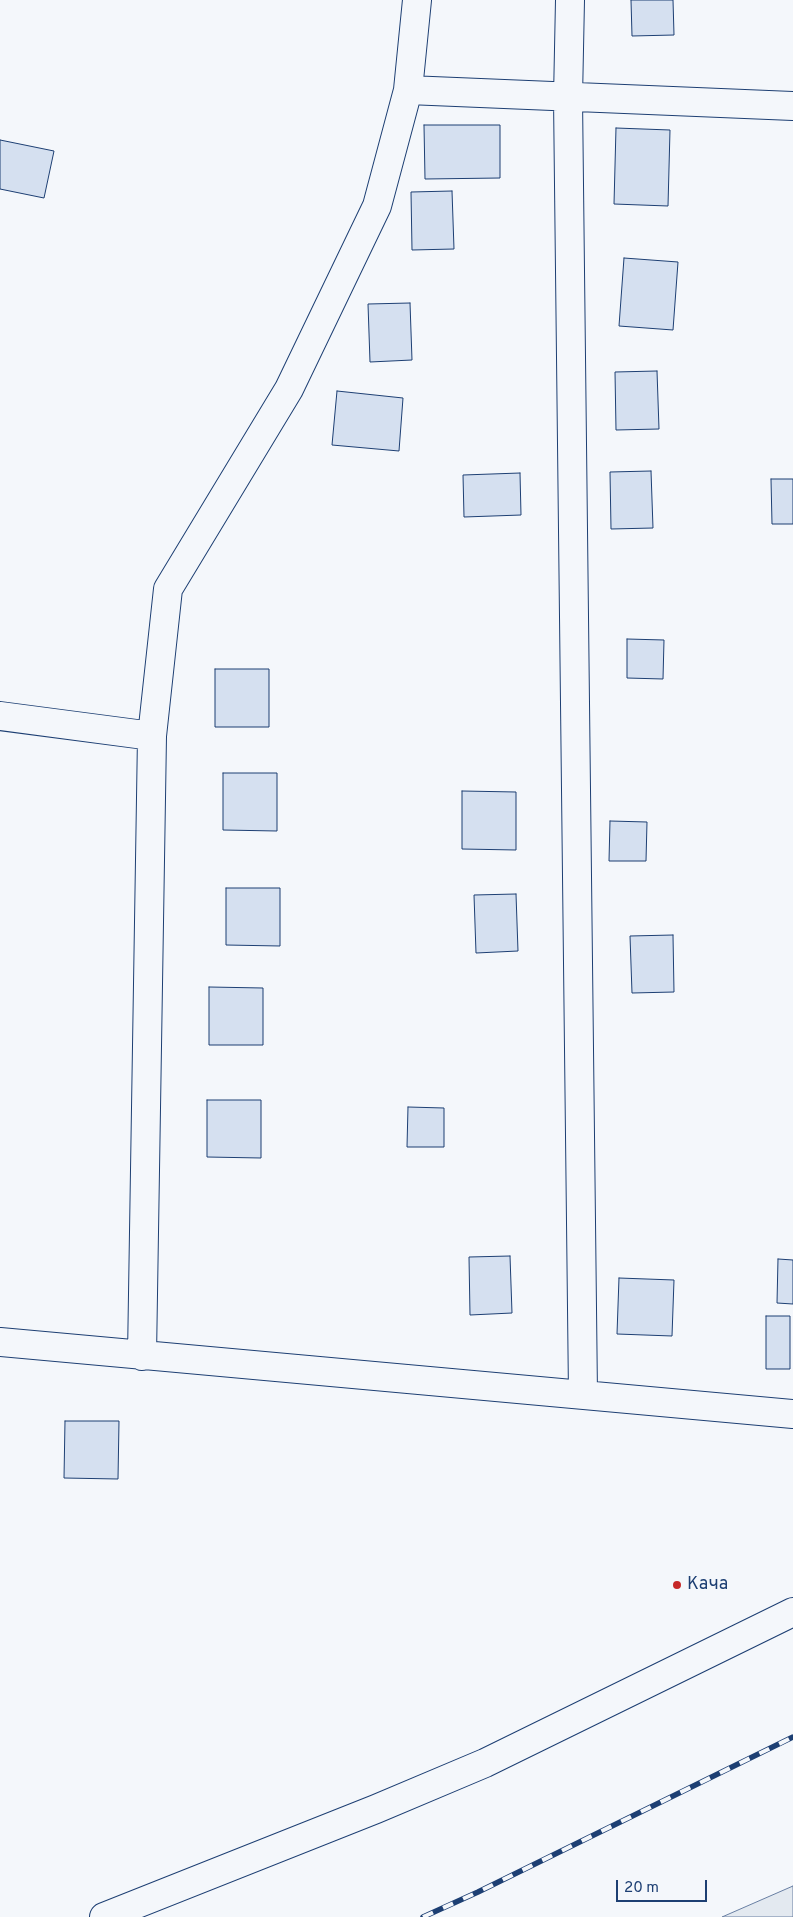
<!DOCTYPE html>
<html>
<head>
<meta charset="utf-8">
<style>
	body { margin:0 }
	#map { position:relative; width:793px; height:1917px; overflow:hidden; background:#f4f7fb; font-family:Overpass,sans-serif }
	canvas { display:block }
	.scale { position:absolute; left:616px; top:1880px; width:91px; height:22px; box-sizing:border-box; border:2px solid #1d3f73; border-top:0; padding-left:6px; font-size:15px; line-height:18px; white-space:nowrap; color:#1d3f73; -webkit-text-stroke:4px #f4f7fb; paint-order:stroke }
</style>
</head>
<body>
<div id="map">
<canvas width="793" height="1917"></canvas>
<div class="scale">20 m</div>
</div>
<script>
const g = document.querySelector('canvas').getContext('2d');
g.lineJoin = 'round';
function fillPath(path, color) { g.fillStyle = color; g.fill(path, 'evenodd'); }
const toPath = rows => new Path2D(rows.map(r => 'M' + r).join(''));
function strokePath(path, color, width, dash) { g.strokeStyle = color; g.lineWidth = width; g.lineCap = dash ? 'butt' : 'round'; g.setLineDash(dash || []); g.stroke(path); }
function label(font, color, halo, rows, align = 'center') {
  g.font = font + ' Overpass,sans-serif'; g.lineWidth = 4; g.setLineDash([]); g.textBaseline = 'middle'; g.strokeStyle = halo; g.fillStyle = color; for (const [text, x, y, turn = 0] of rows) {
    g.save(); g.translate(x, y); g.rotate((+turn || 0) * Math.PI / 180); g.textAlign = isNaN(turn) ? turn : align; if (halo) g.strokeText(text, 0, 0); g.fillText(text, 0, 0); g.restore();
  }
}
const green = toPath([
	[793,1886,793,1917,722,1917,793,1886]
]);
const building = toPath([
	[631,0,673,0,674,35,632,36,631,0],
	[424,125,500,125,500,178,425,179,424,125],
	[616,128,670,130,668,206,614,204,616,128],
	[0,140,54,151,44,198,0,189,0,140],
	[452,191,454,249,412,250,411,192,452,191],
	[624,258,678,262,673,330,619,326,624,258],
	[410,303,412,360,370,362,368,304,410,303],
	[657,371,659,429,616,430,615,372,657,371],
	[337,391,403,398,399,451,332,445,337,391],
	[651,471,653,528,611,529,610,472,651,471],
	[520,473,521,515,464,517,463,475,520,473],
	[771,479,793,479,793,524,772,524,771,479],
	[627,639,664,640,663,679,627,678,627,639],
	[215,669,269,669,269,727,215,727,215,669],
	[223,773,277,773,277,831,223,830,223,773],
	[462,791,516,792,516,850,462,849,462,791],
	[610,821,647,822,646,861,609,861,610,821],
	[226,888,280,888,280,946,226,945,226,888],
	[516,894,518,951,476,953,474,895,516,894],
	[673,935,674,992,632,993,630,936,673,935],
	[209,987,263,988,263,1045,209,1045,209,987],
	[207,1100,261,1100,261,1158,207,1157,207,1100],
	[408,1107,444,1108,444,1147,407,1147,408,1107],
	[510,1256,512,1313,470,1315,469,1257,510,1256],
	[778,1259,793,1260,793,1304,777,1303,778,1259],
	[619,1278,674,1280,672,1336,617,1334,619,1278],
	[766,1316,790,1316,790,1369,766,1369,766,1316],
	[65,1421,119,1421,118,1479,64,1478,65,1421]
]);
const minor = toPath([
	[570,0,568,98,583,1394],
	[408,90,793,106],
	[0,716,152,736],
	[0,1342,793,1414],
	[142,1356,152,736,168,589,289,389,377,206,408,90,417,0]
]);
const primary = toPath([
	[104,1917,376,1809,485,1763,793,1612]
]);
const rail = toPath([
	[423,1917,478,1892,793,1737]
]);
const markers = [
	[677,1585,5,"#c62828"]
];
const poiNames = [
	["Кача",687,1585]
];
fillPath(green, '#e3e9f0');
strokePath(green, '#687fa3', 1);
fillPath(building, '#d5e0f0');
strokePath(building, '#1d3f73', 1);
strokePath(minor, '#1d3f73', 30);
strokePath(primary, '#1d3f73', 30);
strokePath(minor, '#f4f7fb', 28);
strokePath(primary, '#f4f7fb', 28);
strokePath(rail, '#1d3f73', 5.5);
strokePath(rail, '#f4f7fb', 4, [11]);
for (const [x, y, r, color] of markers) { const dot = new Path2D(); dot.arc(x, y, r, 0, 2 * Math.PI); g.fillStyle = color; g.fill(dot); strokePath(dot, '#f4f7fb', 2); }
label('18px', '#1d3f73', '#f4f7fb', poiNames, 'left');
</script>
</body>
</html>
